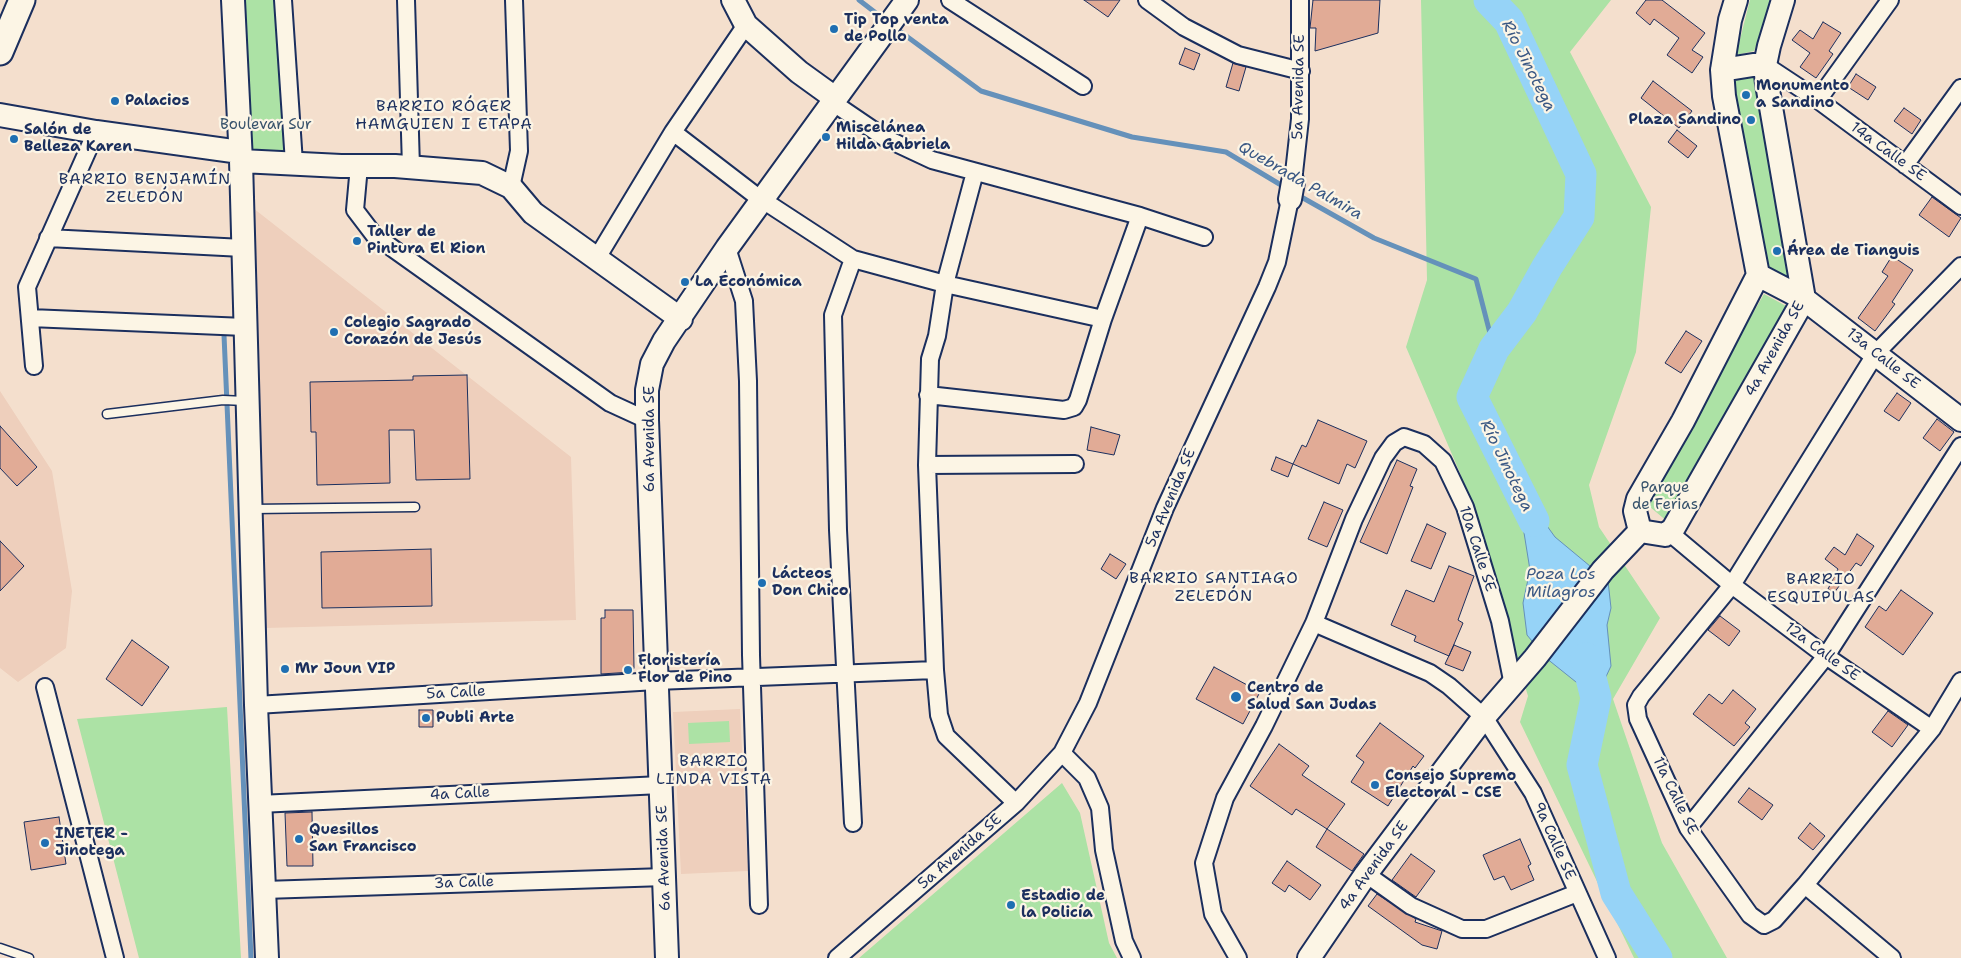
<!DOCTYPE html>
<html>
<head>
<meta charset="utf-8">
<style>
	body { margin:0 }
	canvas { display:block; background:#f4dfcd }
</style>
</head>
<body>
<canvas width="1961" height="958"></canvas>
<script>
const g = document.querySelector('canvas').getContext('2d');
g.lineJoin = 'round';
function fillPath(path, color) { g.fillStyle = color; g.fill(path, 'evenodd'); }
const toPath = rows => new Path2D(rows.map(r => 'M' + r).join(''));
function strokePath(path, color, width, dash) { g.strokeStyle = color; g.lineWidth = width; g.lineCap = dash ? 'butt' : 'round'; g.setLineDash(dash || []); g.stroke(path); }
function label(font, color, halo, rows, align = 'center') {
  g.font = font + ' "Shantell Sans",sans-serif'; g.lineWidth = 4.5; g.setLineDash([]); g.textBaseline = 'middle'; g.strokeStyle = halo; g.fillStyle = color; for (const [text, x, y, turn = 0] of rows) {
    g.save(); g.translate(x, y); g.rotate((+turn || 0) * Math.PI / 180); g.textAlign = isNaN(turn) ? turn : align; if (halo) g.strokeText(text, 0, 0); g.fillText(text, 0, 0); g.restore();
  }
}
const built = toPath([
	[253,208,571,457,576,620,265,628],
	[0,391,52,471,72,591,66,648,18,682,0,668],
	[740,709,748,871,681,874,673,712]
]);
const green = toPath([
	[239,0,285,0,292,161,243,159],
	[1421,0,1611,0,1570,52,1651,207,1636,352,1589,485,1599,527,1660,618,1613,699,1662,843,1727,958,1634,958,1520,722,1528,696,1460,473,1406,347,1427,280],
	[1750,0,1774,0,1754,51,1736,55],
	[1755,71,1795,284,1766,267,1731,78],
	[1764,294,1788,307,1668,522,1644,502],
	[227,707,241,958,139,958,77,719],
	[729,721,730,742,689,744,688,723],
	[1062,783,1080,813,1109,943,1117,958,859,958]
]);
const water = toPath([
	[1516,483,1555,537,1608,581,1611,608,1607,625,1611,666,1596,698,1546,658,1527,635,1523,603,1530,570,1516,483]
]);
const stream = toPath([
	[859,0,885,20],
	[894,27,981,91,1132,137,1226,152,1286,188],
	[1296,194,1374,238,1476,279,1494,349],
	[224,335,251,958]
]);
const river = toPath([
	[1489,0,1509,21,1581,174,1579,217,1547,267,1522,312,1494,349,1472,397,1534,521],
	[1586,658,1596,698,1582,765,1616,893,1657,958]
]);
const building = toPath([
	[1084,0,1120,0,1108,17,1084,0],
	[1313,0,1380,0,1378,33,1315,51,1316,28,1310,28,1313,0],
	[1646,0,1662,0,1705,33,1692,50,1703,57,1692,73,1667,55,1679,38,1654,19,1650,25,1636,13,1646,0],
	[1823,22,1841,33,1829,51,1833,54,1816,78,1800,67,1810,53,1792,40,1800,30,1813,39,1823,22],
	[1185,48,1200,54,1194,70,1179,64,1185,48],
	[1233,63,1246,67,1239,91,1226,87,1233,63],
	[1856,74,1876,87,1868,100,1848,87,1856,74],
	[1653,81,1692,111,1679,128,1641,98,1653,81],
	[1904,108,1921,120,1912,134,1894,121,1904,108],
	[1677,130,1697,146,1688,158,1668,142,1677,130],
	[1932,197,1961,218,1949,237,1919,215,1932,197],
	[1892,256,1913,270,1892,302,1895,304,1875,331,1858,318,1888,276,1882,272,1892,256],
	[1686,331,1702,341,1681,373,1665,363,1686,331],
	[467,375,470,479,416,480,414,430,389,430,390,483,317,485,316,432,311,432,310,382,413,380,413,376,467,375],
	[1897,393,1911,403,1899,421,1884,411,1897,393],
	[1937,419,1954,432,1940,451,1923,438,1937,419],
	[1318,420,1367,441,1355,468,1347,464,1339,484,1293,464,1302,445,1306,447,1318,420],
	[0,426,37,467,17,486,0,468,0,426],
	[1091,427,1120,435,1114,455,1087,450,1091,427],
	[1276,457,1293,464,1288,477,1271,470,1276,457],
	[1397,460,1417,469,1410,486,1413,487,1387,554,1360,542,1397,460],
	[1324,502,1343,510,1327,547,1308,539,1324,502],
	[1427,524,1446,533,1431,569,1411,561,1427,524],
	[1857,534,1874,546,1861,566,1856,563,1834,593,1828,589,1838,569,1825,559,1834,547,1845,555,1857,534],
	[0,541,24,566,0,591,0,541],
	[431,549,432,606,322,608,321,552,431,549],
	[1110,554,1126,564,1116,579,1101,569,1110,554],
	[1449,566,1474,576,1458,620,1463,623,1449,656,1414,641,1416,636,1391,625,1406,590,1434,602,1449,566],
	[1901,590,1933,613,1903,655,1865,627,1879,606,1886,611,1901,590],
	[605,610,633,610,634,668,632,672,601,674,601,618,605,618,605,610],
	[1720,616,1740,631,1729,646,1708,630,1720,616],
	[132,640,169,667,142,706,106,679,132,640],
	[1454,645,1471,652,1463,671,1445,664,1454,645],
	[1214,667,1260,692,1243,724,1196,699,1214,667],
	[1733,690,1756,709,1745,723,1750,727,1734,746,1693,714,1709,694,1722,704,1733,690],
	[419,710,433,710,433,727,419,727,419,710],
	[1888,711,1908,725,1892,747,1872,732,1888,711],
	[1380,723,1424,756,1415,768,1413,766,1388,806,1351,782,1364,762,1356,756,1380,723],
	[1279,744,1309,766,1302,775,1345,804,1327,829,1296,809,1292,815,1250,786,1279,744],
	[1749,788,1773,805,1762,820,1738,802,1749,788],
	[312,812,313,866,287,866,285,813,312,812],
	[59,817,66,864,31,870,24,822,59,817],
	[1810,823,1825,836,1813,850,1798,838,1810,823],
	[1327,829,1364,854,1352,871,1316,847,1327,829],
	[1520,839,1531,864,1528,866,1534,880,1511,890,1504,876,1494,880,1483,855,1520,839],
	[1411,854,1435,871,1416,897,1392,880,1411,854],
	[1287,861,1321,885,1310,900,1289,885,1285,892,1272,883,1287,861],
	[1377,894,1416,919,1415,922,1442,931,1437,949,1422,945,1368,906,1377,894]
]);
const lane = toPath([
	[107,414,223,400,245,401],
	[252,509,415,507],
	[0,948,29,958]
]);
const street = toPath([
	[283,0,294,163],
	[406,0,411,167],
	[950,0,1083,86],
	[1147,0,1184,27,1238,55,1301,71],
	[1765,65,1818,100,1961,206],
	[1818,100,1890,0],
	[832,102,885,138,932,160,1140,216,1204,237],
	[673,132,755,195,853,259,945,284,1103,319],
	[1905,165,1961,88],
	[359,166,355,210,374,235,610,403,647,420],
	[975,172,945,284,937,336,930,359,927,465,935,670,939,715,946,736,1016,803],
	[1293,182,1300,119,1300,0],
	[511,187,519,151,514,0],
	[48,238,243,248],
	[727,248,744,301,748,381,751,655,759,905],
	[597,258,673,132,746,25],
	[1961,266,1876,353,1732,585,1641,696,1636,705,1638,719,1688,828,1750,915,1764,925,1774,920,1805,885,1932,729,1961,681],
	[30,318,245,327],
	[34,366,27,287,96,132],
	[928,395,1064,410,1074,407,1078,400,1103,319,1140,216],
	[927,465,1075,464],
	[1670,533,1732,585,1826,656,1932,729],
	[1314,623,1430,673,1449,686,1484,717,1533,793,1607,958],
	[45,687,115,958],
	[256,705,656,681,935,670],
	[1062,753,1087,778,1100,808,1104,850,1124,941,1132,958],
	[259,804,661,785],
	[853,823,838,530,833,315,853,259],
	[1688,828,1826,656,1961,446],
	[1366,874,1411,906,1462,929,1486,929,1577,893],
	[1805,885,1892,958],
	[264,890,665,877],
	[837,958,1016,803,1062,753,1088,703,1165,508,1267,287,1277,262,1290,199],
	[1238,958,1213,914,1204,863,1225,798,1264,726,1314,623,1354,519,1383,458,1394,443,1404,437,1424,444,1443,461,1465,507,1500,621,1513,685]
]);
const secondary = toPath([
	[233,0,241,161,256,705,267,958],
	[733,0,746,25,799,72,835,98],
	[1722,70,1753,65,1765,65],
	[0,115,96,132,240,152],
	[241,161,341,166,395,166,482,173,511,187,533,213,681,319],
	[1290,199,1293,182],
	[1758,275,1804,299,1961,420],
	[1640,531,1665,535,1673,529,1804,299,1767,84,1765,65,1769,46,1783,0],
	[1640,531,1635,511,1638,499,1683,421,1758,275,1724,96,1722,70,1730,20,1736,0],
	[667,958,647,420,647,390,652,364,664,341,727,248,907,0],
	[1309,958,1366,874,1484,717,1535,658,1603,570,1640,531]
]);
const primary = toPath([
	[0,52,22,0]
]);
const markers = [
	[834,29,5,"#1f6fb2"],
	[1746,95,5,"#1f6fb2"],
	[115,101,5,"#1f6fb2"],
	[1751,120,5,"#1f6fb2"],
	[826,137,5,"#1f6fb2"],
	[14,139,5,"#1f6fb2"],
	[357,241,5,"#1f6fb2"],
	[1777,251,5,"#1f6fb2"],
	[685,282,5,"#1f6fb2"],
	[334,332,5,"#1f6fb2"],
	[762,583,5,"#1f6fb2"],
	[285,669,5,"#1f6fb2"],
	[628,670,5,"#1f6fb2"],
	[1236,697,6,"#1f6fb2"],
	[426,718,5,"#1f6fb2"],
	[1375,785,5,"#1f6fb2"],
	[299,839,5,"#1f6fb2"],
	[45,843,5,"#1f6fb2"],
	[1011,905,5,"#1f6fb2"]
];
const poiNames = [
	["Tip Top venta",844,20],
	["de Pollo",844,37],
	["Monumento",1756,86],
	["a Sandino",1756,103],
	["Palacios",125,101],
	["Plaza Sandino",1741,120,"right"],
	["Miscelánea",836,128],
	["Hilda Gabriela",836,145],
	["Salón de",24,130],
	["Belleza Karen",24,147],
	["Taller de",367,232],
	["Pintura El Rion",367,249],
	["Área de Tianguis",1787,251],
	["La Económica",695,282],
	["Colegio Sagrado",344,323],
	["Corazón de Jesús",344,340],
	["Lácteos",772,574],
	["Don Chico",772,591],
	["Floristería",638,661],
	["Flor de Pino",638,678],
	["Mr Joun VIP",295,669],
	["Centro de",1247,688],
	["Salud San Judas",1247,705],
	["Publi Arte",436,718],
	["Consejo Supremo",1385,776],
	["Electoral - CSE",1385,793],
	["Quesillos",309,830],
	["San Francisco",309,847],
	["INETER -",55,834],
	["Jinotega",55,851],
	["Estadio de",1021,896],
	["la Policía",1021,913]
];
const streetNames = [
	["5a Avenida SE",1299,87,-89],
	["14a Calle SE",1888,152,36],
	["4a Avenida SE",1775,349,-61],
	["13a Calle SE",1883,359,38],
	["6a Avenida SE",650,439,-90],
	["5a Avenida SE",1171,498,-67],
	["10a Calle SE",1477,549,72],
	["12a Calle SE",1822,652,36],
	["5a Calle",456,693,-3],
	["4a Calle",460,794,-3],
	["11a Calle SE",1675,796,64],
	["9a Calle SE",1554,841,66],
	["5a Avenida SE",960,852,-41],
	["6a Avenida SE",664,858,-92],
	["4a Avenida SE",1374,866,-54],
	["3a Calle",464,883,-2]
];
const parkNames = [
	["Boulevar Sur",266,125],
	["Parque",1665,488],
	["de Ferias",1665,505]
];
const waterNames = [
	["Río Jinotega",1528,66,63],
	["Quebrada Palmira",1300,181,30],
	["Río Jinotega",1506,466,64],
	["Poza Los",1561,575],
	["Milagros",1561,593]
];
const neighbourhoodNames = [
	["BARRIO RÓGER",444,107],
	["HAMGUIEN I ETAPA",444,125],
	["BARRIO BENJAMÍN",145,180],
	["ZELEDÓN",145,198],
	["BARRIO SANTIAGO",1214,579],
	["ZELEDÓN",1214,597],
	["BARRIO",1821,580],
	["ESQUIPULAS",1821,598],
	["BARRIO",714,762],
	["LINDA VISTA",714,780]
];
fillPath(built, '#eecfbc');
fillPath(green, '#ace2a5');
fillPath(water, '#96d3f7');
strokePath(water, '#6591ba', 1);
strokePath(stream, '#6591ba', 5);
strokePath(river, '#96d3f7', 31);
fillPath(building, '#e1ab96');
strokePath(building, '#1b2f5e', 1);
strokePath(lane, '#1b2f5e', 11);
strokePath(street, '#1b2f5e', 20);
strokePath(secondary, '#1b2f5e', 26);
strokePath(primary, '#1b2f5e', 29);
strokePath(lane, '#fcf5e5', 8);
strokePath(street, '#fcf5e5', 16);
strokePath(secondary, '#fcf5e5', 22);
strokePath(primary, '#fcf5e5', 25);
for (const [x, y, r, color] of markers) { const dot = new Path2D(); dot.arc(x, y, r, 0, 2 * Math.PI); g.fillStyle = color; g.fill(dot); strokePath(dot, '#fcf5e5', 2); }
label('bold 15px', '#1b2f5e', '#fcf5e5', poiNames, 'left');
label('15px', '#1b2f5e', '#fcf5e5', streetNames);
label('15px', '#38536c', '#fcf5e5', parkNames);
label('italic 16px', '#3a5884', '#fcf5e5', waterNames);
g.letterSpacing = '1px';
label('16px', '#1b2f5e', '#fcf5e5', neighbourhoodNames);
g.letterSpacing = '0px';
</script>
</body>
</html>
